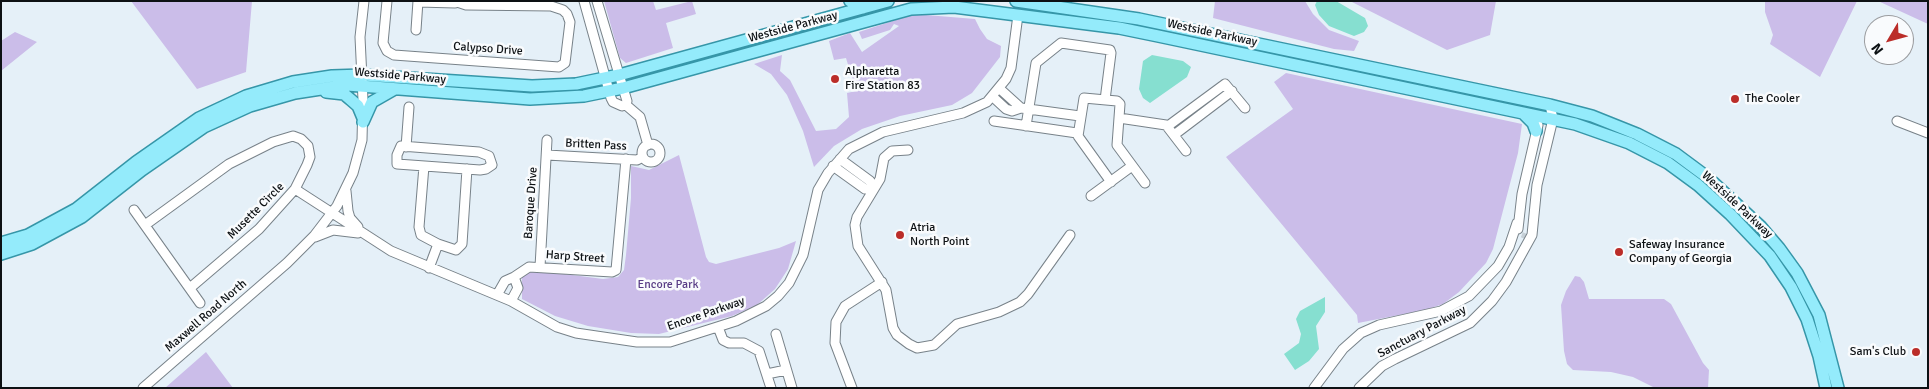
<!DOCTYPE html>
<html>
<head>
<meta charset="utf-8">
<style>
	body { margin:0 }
	#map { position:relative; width:1929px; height:389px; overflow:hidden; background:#e5f0f8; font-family:Signika,sans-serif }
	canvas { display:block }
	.frame { position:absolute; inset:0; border:2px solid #0d1114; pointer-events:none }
	.north { position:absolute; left:1864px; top:15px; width:50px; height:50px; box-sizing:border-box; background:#f9fbfd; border:1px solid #9b9da0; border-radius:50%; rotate:233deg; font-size:14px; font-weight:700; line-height:20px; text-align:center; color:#0d1114 }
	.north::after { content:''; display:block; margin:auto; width:18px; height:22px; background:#bb2d29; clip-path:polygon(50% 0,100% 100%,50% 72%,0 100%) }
</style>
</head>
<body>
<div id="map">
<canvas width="1929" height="389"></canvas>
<div class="frame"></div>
<div class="north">N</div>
</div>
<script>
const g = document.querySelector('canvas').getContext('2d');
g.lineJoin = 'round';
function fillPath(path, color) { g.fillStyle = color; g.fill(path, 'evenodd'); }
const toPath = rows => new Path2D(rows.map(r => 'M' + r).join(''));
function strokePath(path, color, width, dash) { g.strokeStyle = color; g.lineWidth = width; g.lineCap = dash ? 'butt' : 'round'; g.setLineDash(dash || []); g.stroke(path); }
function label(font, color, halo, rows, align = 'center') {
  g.font = font + ' Signika,sans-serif'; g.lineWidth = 5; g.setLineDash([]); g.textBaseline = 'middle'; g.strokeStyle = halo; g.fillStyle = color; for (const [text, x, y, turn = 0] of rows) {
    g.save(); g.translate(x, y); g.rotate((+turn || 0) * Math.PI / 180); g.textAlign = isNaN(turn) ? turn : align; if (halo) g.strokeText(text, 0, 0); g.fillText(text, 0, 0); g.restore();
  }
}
const green = toPath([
	[131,1,252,1,246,72,197,89],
	[604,1,653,1,656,10,692,1,696,14,666,23,673,48,626,63,620,58],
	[1215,1,1305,1,1313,14,1329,30,1359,41,1354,51,1334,49,1213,18],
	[1350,1,1496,1,1490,35,1447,50],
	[1765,1,1857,1,1820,77,1770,44,1773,35,1765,12],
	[1878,1,1924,1,1928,3,1928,24],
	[914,14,975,19,980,29,987,39,1001,46,1000,57,972,93,952,105,900,116,862,129,834,146,814,167,803,131,787,95,771,74,754,64,782,55,780,71,790,80,816,131,836,129,849,117,847,93,856,91,846,58,834,60,829,41,850,33,862,52,899,26,894,24,890,30,862,39,859,32],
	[15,32,37,42,1,71,1,41],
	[1286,73,1522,124,1518,153,1493,249,1486,263,1459,292,1443,304,1425,310,1358,323,1357,315,1226,157,1293,109,1274,82],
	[679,155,706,257,709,262,716,264,779,248,796,241,788,269,775,289,757,305,732,316,659,334,631,333,588,326,555,316,522,299,522,275,534,270,603,279,618,277,624,270,626,255,631,198,631,166,649,170],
	[1575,276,1580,277,1584,282,1589,299,1664,299,1671,304,1703,363,1709,370,1708,388,1655,388,1633,377,1611,372,1573,370,1567,364,1564,351,1561,305,1566,291],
	[206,352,233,388,165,388]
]);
const water = toPath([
	[1317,1,1336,1,1365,18,1368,26,1364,32,1354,36,1329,26,1319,15,1315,5],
	[1152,55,1183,61,1191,67,1187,77,1150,103,1143,98,1139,89,1143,61],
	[1325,297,1325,312,1316,326,1319,349,1309,361,1295,370,1284,354,1299,343,1301,334,1296,319,1300,311]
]);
const minorTunnel = toPath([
	[1525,239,1527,234]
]);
const minor = toPath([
	[387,1,383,43,387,51,394,55,559,67,565,63,570,22,567,14,563,10,551,6,466,5,454,1],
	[584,1,611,98,613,102,622,106,626,105,627,101,597,1],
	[418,2,455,3],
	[416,30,418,1],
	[1000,89,1021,108,1080,116],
	[993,97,1006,109,1012,111,1021,108],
	[626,105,640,117,648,145],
	[1119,118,1166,125,1186,151],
	[994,121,1077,133],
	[1897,121,1928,133],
	[1026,126,1036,63,1061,43,1110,50,1111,53,1105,100],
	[1168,126,1225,84,1245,108],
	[1174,135,1232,91],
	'642 153a9 9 0 1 1 18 0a9 9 0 1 1-18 0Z',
	[401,146,479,152,489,156,492,165,486,169,480,170,397,164,397,155,401,146],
	[406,147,409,107],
	[908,150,892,151,884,158,880,179,857,217,855,225,858,246,886,290,893,328,897,335,909,344,917,348,934,345,957,324,999,312,1020,302,1028,294,1070,235],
	[547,155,637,160,643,157],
	[424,166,419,227,421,235,438,244,456,250,462,244,467,169],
	[833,166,865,189,874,189,870,181,840,159],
	[1111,182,1078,136,1084,98,1117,101,1120,104,1117,145,1145,183],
	[295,189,391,251,511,301,557,327,576,333,637,342,670,342,736,321,766,306,778,296,789,283,803,255,818,190,828,173,849,149,883,132,963,113,987,102,1006,79,1011,68,1018,15],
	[346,191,348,211,350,218,358,227],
	[1091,196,1132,166],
	[134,210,200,303],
	[145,225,229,164,273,142,293,136,301,139,308,146,310,157,307,165,295,189,259,229,190,288],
	[1518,229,1522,194,1538,125],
	[315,237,333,230,358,233],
	[540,267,547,140],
	[429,268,438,244],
	[514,277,529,267,612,272,616,270,626,159],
	[497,295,505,281,514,277,518,288,511,301],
	[718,327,723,340,729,343,744,343,759,351,771,388],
	[776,334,792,388],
	[767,374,786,370],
	[143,388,287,263,314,236,337,206,353,173,362,140,363,100,360,37,364,1],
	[852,388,835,343,836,322,845,306,882,282],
	[1314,388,1343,349,1361,333,1379,325,1441,311,1469,296,1498,266,1509,247,1517,223],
	[1359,388,1382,366,1395,359,1470,323,1492,301,1506,282,1532,235,1537,185,1553,119,1550,105]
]);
const major = toPath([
	[850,1,863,8],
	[1016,1,1139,19,1550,105,1592,116,1637,134,1676,154,1707,177,1761,227,1779,248,1797,273,1819,315,1838,388],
	[326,92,344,94,350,99,358,106,363,118],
	[1523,113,1533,123,1536,131],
	[363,122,372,102,393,90],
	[1,243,28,235,76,209,136,162,199,118,246,96,293,82,332,76,363,75,532,86,576,84,619,75,888,1],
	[1,254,32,244,82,217,142,170,204,127,250,106,295,93,347,85,530,99,584,96,623,88,911,9,954,7,1119,28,1158,36,1575,124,1629,143,1668,163,1698,185,1730,214,1770,256,1791,287,1807,319,1819,356,1826,388]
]);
const markers = [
	[835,79,5,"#bb2d29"],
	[1735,99,5,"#bb2d29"],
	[900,235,5,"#bb2d29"],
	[1619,252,5,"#bb2d29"],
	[1916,352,5,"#bb2d29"]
];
const streetNames = [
	["Westside Parkway",793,27,-15],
	["Westside Parkway",1212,33,12],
	["Calypso Drive",488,49,4],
	["Westside Parkway",400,76,5],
	["Britten Pass",596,145,3],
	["Baroque Drive",531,203,-86],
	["Westside Parkway",1737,205,43],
	["Musette Circle",256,211,-45],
	["Harp Street",575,257,4],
	["Encore Parkway",706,314,-19],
	["Maxwell Road North",206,316,-41],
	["Sanctuary Parkway",1422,332,-28]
];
const poiNames = [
	["Alpharetta",845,72],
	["Fire Station 83",845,86],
	["The Cooler",1745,99],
	["Atria",910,228],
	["North Point",910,242],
	["Safeway Insurance",1629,245],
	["Company of Georgia",1629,259],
	["Sam's Club",1906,352,"right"]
];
const parkNames = [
	["Encore Park",668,285]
];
fillPath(green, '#cbbde9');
fillPath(water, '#86dfd0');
strokePath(minorTunnel, '#c5cfd6', 9, [9, 4.5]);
strokePath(minor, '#788289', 11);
strokePath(major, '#3696a8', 14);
strokePath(minor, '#fff', 9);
strokePath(major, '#94ebfb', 11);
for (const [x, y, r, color] of markers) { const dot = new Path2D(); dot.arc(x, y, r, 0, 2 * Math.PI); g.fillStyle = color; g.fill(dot); strokePath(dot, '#f9fbfd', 2); }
label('12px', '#0d1114', '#f9fbfd', streetNames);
label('12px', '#0d1114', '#f9fbfd', poiNames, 'left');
label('12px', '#583c85', '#f9fbfd', parkNames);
</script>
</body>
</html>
